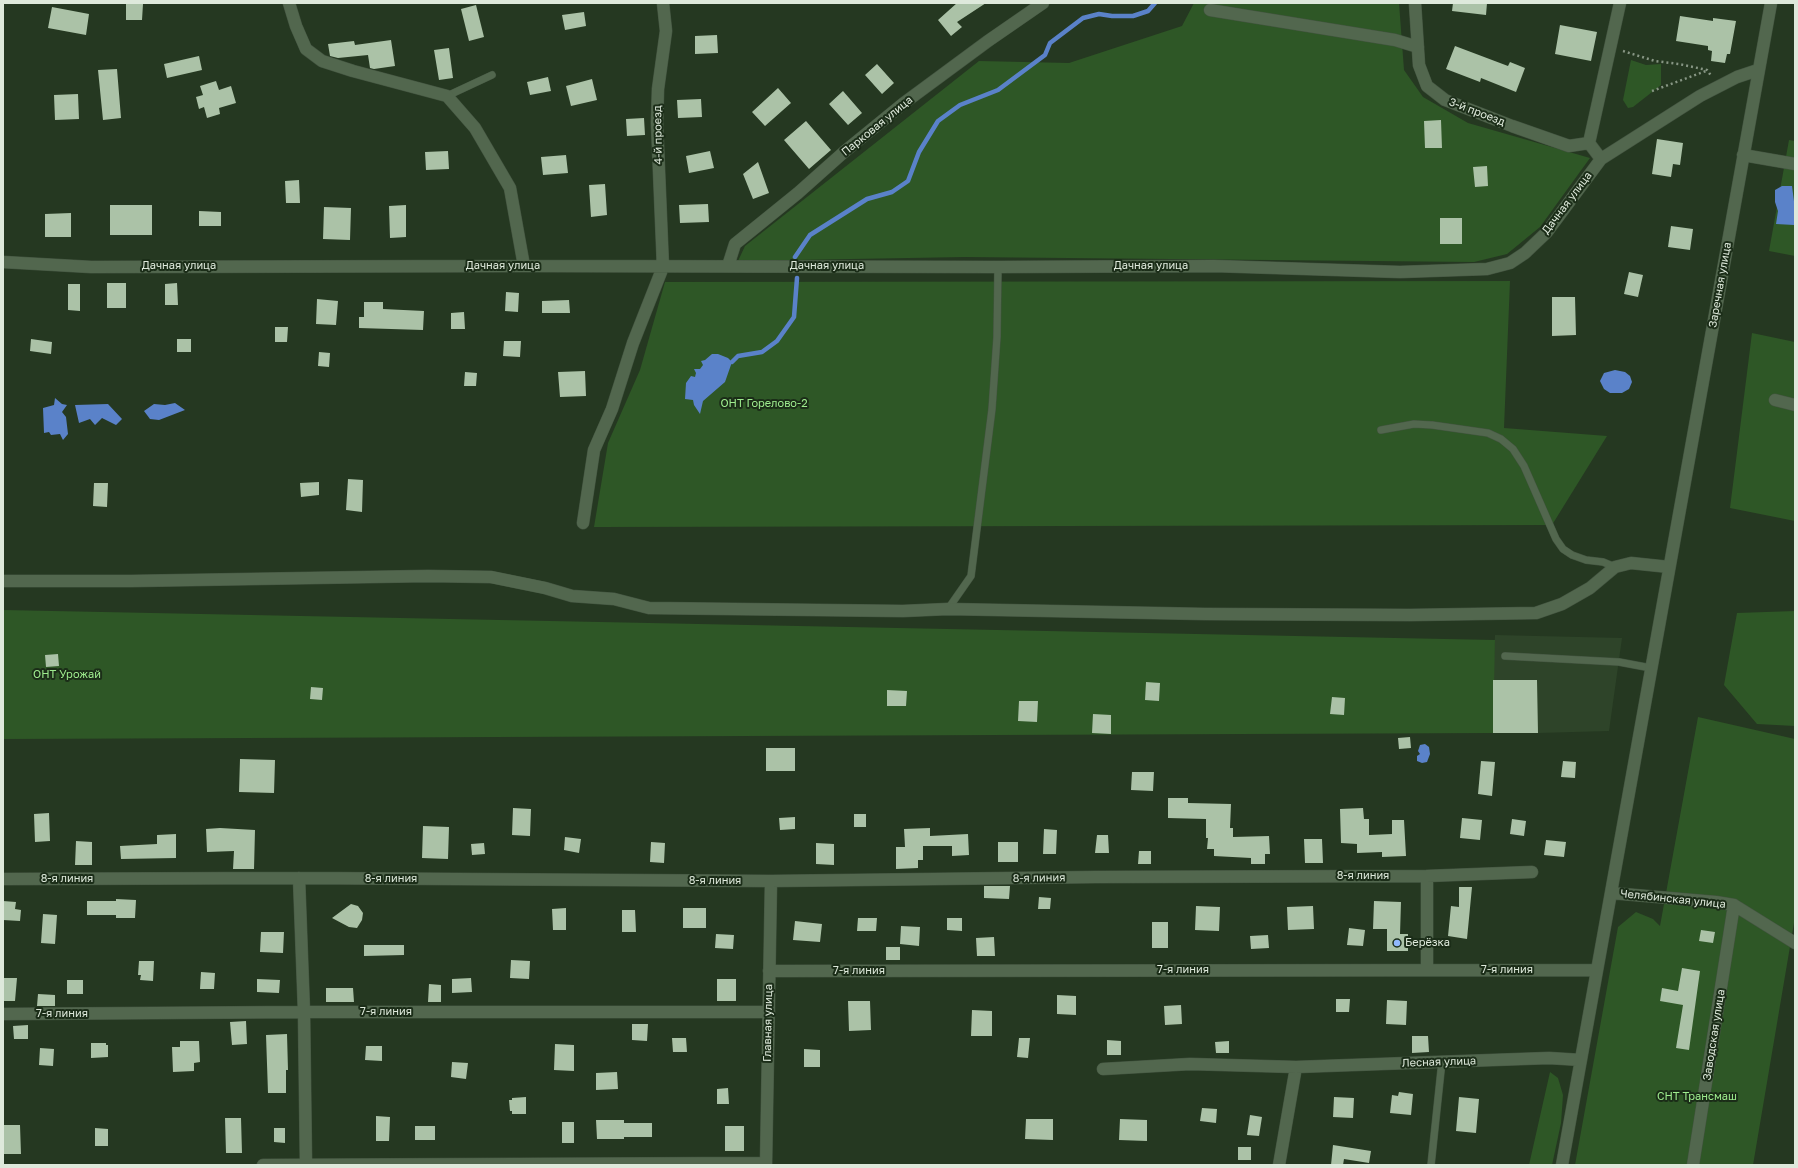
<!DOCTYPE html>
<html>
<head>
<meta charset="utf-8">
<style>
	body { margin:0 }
	#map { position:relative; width:1798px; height:1168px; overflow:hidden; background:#253821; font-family:"Golos Text",sans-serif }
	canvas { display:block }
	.frame { position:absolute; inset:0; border:4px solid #dee9db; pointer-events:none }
</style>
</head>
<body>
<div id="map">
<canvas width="1798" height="1168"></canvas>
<div class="frame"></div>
</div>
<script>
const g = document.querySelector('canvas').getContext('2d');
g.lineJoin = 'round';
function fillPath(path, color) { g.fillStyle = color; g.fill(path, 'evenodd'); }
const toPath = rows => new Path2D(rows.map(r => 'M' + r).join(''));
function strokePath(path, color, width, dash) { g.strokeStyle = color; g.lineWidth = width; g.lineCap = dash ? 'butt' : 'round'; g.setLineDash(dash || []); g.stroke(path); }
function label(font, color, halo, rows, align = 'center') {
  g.font = font + ' "Golos Text",sans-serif'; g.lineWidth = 4; g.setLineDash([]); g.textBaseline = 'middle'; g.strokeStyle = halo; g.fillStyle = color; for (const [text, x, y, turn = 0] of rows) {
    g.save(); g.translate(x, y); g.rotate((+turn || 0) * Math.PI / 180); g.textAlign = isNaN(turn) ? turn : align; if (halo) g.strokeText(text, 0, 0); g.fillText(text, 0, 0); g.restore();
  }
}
const built = toPath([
	[1495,635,1622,638,1609,731,1538,733,1493,680]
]);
const green = toPath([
	[1194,3,1399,3,1404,70,1423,97,1468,123,1590,158,1540,227,1507,254,1474,262,965,257,738,261,745,246,979,61,1069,63,1182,26],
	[1631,60,1646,65,1661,64,1661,85,1633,107,1628,108,1623,100],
	[1789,140,1795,141,1795,256,1769,251],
	[1510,281,1504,428,1607,436,1552,525,594,527,608,443,640,370,665,282],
	[1752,333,1795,342,1795,521,1730,508],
	[3,610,1495,640,1493,733,3,739],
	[1795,611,1795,726,1757,724,1724,685,1737,613],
	[1698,717,1795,739,1795,917,1753,1165,1575,1165,1618,927,1636,912,1653,919,1660,926],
	[1550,1072,1558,1078,1563,1095,1561,1123,1552,1165,1529,1165]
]);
const water = toPath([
	[1782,186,1792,186,1795,209,1794,225,1776,224,1778,211,1775,202,1775,190],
	[712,354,718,354,728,358,732,362,725,382,703,401,700,414,694,405,693,400,685,399,686,383,691,376,695,377,696,373,694,369,700,369,703,365,701,361,705,360],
	[1615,370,1625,372,1630,376,1632,382,1629,389,1622,393,1610,393,1604,389,1600,381,1604,373],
	[55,398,62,404,67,405,62,412,66,417,68,434,63,440,60,434,51,435,49,432,44,433,43,408,54,405],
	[175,403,185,410,159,420,150,419,144,411,154,404,165,405],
	[108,404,122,419,116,425,102,418,95,425,90,419,79,423,75,405],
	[1425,744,1429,747,1430,754,1427,762,1422,763,1417,761,1417,756,1420,754,1418,751,1420,745]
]);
const stream = toPath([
	[795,257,810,235,867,199,892,192,908,181,919,152,938,121,960,105,998,90,1045,55,1050,43,1083,18,1099,14,1112,16,1133,16,1148,11,1155,3],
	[732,362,738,356,762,352,777,341,794,317,797,278]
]);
const building = toPath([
	[957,3,986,3,957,22,962,27,951,36,938,20],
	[1453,3,1487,3,1486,15,1452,11],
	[126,4,143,4,142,20,126,20],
	[476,5,484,37,469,41,461,9],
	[52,7,89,14,86,35,48,28],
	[584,12,586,26,565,30,562,15],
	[1680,16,1713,21,1713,18,1736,21,1730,54,1727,54,1725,63,1711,61,1712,51,1708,50,1708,46,1676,41],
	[1560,25,1597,32,1591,61,1555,54],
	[717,35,718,53,695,54,695,36],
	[391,40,395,66,374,69,370,68,368,55,338,58,330,56,328,44,354,41,355,45],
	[1455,46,1508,66,1510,62,1525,68,1516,92,1481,78,1480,82,1446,69],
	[449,48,453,78,439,80,434,50],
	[199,56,202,70,167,78,164,64],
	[877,64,894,83,882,94,865,75],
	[117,69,121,118,103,120,98,70],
	[548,77,551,91,530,95,527,82],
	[592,79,597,100,571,106,566,86],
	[216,81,219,90,231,86,236,103,219,108,220,114,207,118,204,107,199,109,196,97,203,95,200,86],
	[778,88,791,103,765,126,752,112],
	[843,91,862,113,848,125,829,104],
	[78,94,79,119,55,120,54,95],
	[701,99,702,117,678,118,677,100],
	[644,118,645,135,627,136,626,119],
	[1441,120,1442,148,1425,148,1424,121],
	[806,121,831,150,809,169,784,140],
	[1657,139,1683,143,1680,165,1673,164,1671,177,1652,174],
	[448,151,449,169,426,170,425,152],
	[710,151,714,168,689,173,686,156],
	[566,155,568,173,543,175,541,157],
	[758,162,769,193,753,199,743,174],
	[1487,166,1488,186,1475,187,1473,167],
	[299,180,300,203,286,203,285,181],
	[605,184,607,215,591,217,589,185],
	[708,204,709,222,680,223,679,205],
	[110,205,152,205,152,235,110,235],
	[406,205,406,237,390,238,389,206],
	[324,207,351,208,350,240,323,239],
	[199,211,221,212,221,226,199,226],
	[71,213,71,237,45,237,45,214],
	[1440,218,1462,218,1462,244,1440,244],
	[1671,226,1693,229,1690,250,1668,247],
	[1629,272,1643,275,1638,297,1624,294],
	[107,283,126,283,126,308,107,308],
	[177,283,178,305,165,305,165,284],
	[68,284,80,284,80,311,68,310],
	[506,292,519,293,518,312,505,311],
	[1552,297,1575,297,1576,335,1552,336],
	[317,299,338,301,336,325,316,324],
	[569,300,570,313,542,313,542,301],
	[364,302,383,302,383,309,424,311,423,330,359,328,359,317,364,317],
	[464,312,465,329,451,329,451,313],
	[275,327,288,327,287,342,275,342],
	[31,339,52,342,51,354,30,351],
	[177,339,191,339,191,352,177,352],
	[504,341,521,341,520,357,503,356],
	[319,352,330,353,329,367,318,366],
	[585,371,586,396,560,397,558,372],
	[465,372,477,373,476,386,464,386],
	[348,479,363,480,362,512,346,510],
	[319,482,319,495,301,497,300,483],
	[94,483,108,483,107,507,93,506],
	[58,654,59,666,46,667,45,655],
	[1493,680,1537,680,1538,733,1493,733],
	[1146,682,1160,683,1159,701,1145,700],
	[311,687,323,688,322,700,310,699],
	[887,690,907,691,906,706,887,706],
	[1332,697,1345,698,1344,715,1330,714],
	[1019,701,1038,701,1037,722,1018,721],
	[1093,714,1111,715,1111,734,1092,733],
	[1410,737,1411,748,1399,749,1398,738],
	[766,748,795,748,795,771,766,771],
	[240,759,275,760,274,793,239,792],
	[1481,761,1495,762,1492,796,1478,794],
	[1563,761,1576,762,1575,778,1561,777],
	[1132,772,1154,772,1153,791,1131,790],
	[1168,798,1188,798,1188,803,1231,804,1230,828,1233,828,1233,837,1269,836,1270,854,1265,854,1265,864,1251,864,1251,858,1214,856,1214,849,1207,849,1208,838,1206,838,1206,819,1168,818],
	[513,808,531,809,530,836,512,835],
	[1363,808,1364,819,1369,819,1369,835,1392,834,1392,820,1404,820,1406,856,1382,857,1382,852,1357,853,1357,844,1341,843,1340,809],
	[49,813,50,841,35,842,34,814],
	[854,814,866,814,866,827,854,827],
	[795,817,795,829,780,830,779,818],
	[1462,818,1482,820,1480,840,1460,838],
	[1512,819,1526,821,1524,836,1510,834],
	[423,826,449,827,448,859,422,858],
	[220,828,255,830,254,869,233,869,234,851,207,852,206,829],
	[930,828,930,836,968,834,969,855,952,856,952,846,923,846,923,860,918,860,918,868,896,869,896,847,905,847,904,829],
	[1044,829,1057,830,1056,854,1043,854],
	[176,834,176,858,121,859,120,846,157,844,157,835],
	[1097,835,1108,835,1109,853,1095,853],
	[565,837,581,839,579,853,564,850],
	[1304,839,1322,839,1323,863,1305,863],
	[1546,840,1566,842,1564,857,1544,855],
	[76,841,92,842,92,865,75,865],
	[651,842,665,843,664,863,650,862],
	[998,842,1018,842,1018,862,998,862],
	[484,843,485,854,472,855,471,844],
	[816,843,834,844,834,865,816,864],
	[1139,851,1151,851,1151,864,1138,864],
	[984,886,1010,886,1009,899,984,898],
	[1459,887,1472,887,1467,939,1448,936,1451,906,1459,907],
	[1039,897,1051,898,1050,909,1038,909],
	[116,899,136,900,135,918,116,918,116,915,87,915,87,901,116,901],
	[3,901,16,902,15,909,21,910,20,921,3,920],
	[1374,901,1401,902,1400,934,1408,934,1408,951,1387,951,1387,929,1373,929],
	[351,904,358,906,363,913,362,920,357,928,349,927,332,918],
	[1196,906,1220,907,1219,931,1195,930],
	[1313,906,1314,929,1288,930,1287,907],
	[566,908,566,930,553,930,552,909],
	[683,908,706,908,706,928,683,928],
	[622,910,635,910,636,932,622,932],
	[43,914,57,915,55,944,41,943],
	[858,918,877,918,876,931,857,931],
	[947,918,962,918,962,931,947,930],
	[795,921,822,924,820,942,793,940],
	[1152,922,1168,922,1168,948,1152,948],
	[901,926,920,927,919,946,900,944],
	[1349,928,1365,930,1363,946,1347,945],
	[1701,930,1715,932,1713,943,1699,941],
	[261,932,284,932,283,953,260,952],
	[716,934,734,935,733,949,715,948],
	[1268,935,1269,948,1251,949,1250,936],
	[994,937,995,956,977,956,976,938],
	[364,945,404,945,404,955,364,956],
	[886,947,900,947,900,960,886,960],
	[511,960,530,961,529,979,510,978],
	[139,961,154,961,153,981,140,980,141,975,138,975],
	[1682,968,1700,971,1689,1050,1676,1048,1683,1005,1660,1001,1662,988,1678,991],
	[201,972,215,973,214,989,200,989],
	[3,978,17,978,15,1001,3,1001],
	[471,978,472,992,452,993,452,979],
	[257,979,280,980,279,993,257,992],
	[717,979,736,979,736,1001,717,1001],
	[67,980,83,980,83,994,67,994],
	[429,984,441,985,441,1002,428,1002],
	[326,988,353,988,354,1002,326,1002],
	[38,994,55,995,55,1006,37,1006],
	[1057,995,1076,996,1076,1015,1057,1014],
	[1336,999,1350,999,1349,1012,1336,1012],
	[1387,1000,1407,1001,1406,1025,1386,1024],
	[848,1001,870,1001,871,1030,849,1031],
	[1181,1005,1182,1024,1165,1025,1164,1006],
	[972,1010,992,1011,992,1036,971,1036],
	[246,1021,247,1044,232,1045,230,1022],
	[632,1024,648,1024,647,1041,632,1040],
	[28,1025,28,1039,14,1039,13,1026],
	[287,1034,288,1070,286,1070,286,1093,268,1093,266,1035],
	[1412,1036,1428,1036,1429,1052,1412,1053],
	[672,1038,686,1038,687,1052,673,1052],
	[1019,1038,1030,1038,1028,1058,1017,1057],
	[1107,1040,1121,1041,1121,1055,1107,1055],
	[180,1041,199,1041,200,1062,194,1063,194,1071,173,1072,172,1047,180,1047],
	[1229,1041,1229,1053,1216,1053,1215,1042],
	[91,1043,106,1043,106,1045,108,1045,108,1057,91,1058],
	[555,1044,574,1045,574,1071,554,1070],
	[366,1046,382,1046,382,1061,365,1060],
	[40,1048,54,1049,53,1066,39,1065],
	[804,1049,820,1050,820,1067,804,1067],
	[452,1062,468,1063,466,1079,451,1077],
	[617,1072,618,1089,596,1090,596,1073],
	[728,1088,729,1104,717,1104,717,1089],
	[1399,1092,1413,1094,1411,1115,1390,1113,1392,1095,1398,1096],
	[526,1097,526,1114,512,1114,512,1111,510,1111,509,1100,512,1100,512,1098],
	[1334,1097,1354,1098,1353,1118,1333,1117],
	[1459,1097,1479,1099,1476,1133,1456,1131],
	[1202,1108,1217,1109,1216,1123,1200,1121],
	[1250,1115,1262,1117,1259,1136,1247,1135],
	[376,1116,390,1117,389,1141,376,1141],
	[225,1118,241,1118,242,1153,226,1153],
	[1026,1119,1053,1119,1053,1140,1025,1139],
	[1120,1119,1147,1120,1147,1141,1119,1140],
	[596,1120,624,1120,624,1123,652,1123,652,1137,624,1137,624,1139,597,1139],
	[562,1122,574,1122,574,1143,562,1143],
	[3,1125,20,1125,21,1154,3,1154],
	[415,1126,435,1126,435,1140,415,1140],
	[725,1126,744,1126,744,1151,725,1151],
	[95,1128,108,1129,108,1146,95,1146],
	[274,1128,285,1128,285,1143,274,1142],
	[1333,1145,1371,1151,1369,1163,1344,1159,1343,1165,1331,1165],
	[1238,1147,1251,1147,1251,1160,1238,1160]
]);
const path = toPath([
	[1623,51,1655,61,1679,64,1707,70,1712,77],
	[1652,91,1706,71]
]);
const lane = toPath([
	[447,96,492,75],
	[1381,430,1414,424,1432,425,1488,433,1501,439,1513,449,1524,466,1556,539,1563,549,1572,555,1586,560,1603,562,1615,567],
	[948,609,971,576,992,409,997,337,998,267],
	[1505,656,1619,662,1651,668],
	[1431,1165,1442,1061]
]);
const street = toPath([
	[289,3,296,26,306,49,322,61,353,71,447,96,475,128,510,188,524,266],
	[1415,3,1419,65,1427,86,1445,100,1512,126,1569,146,1589,143],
	[1210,10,1395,40,1418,47],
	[1743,155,1795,164],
	[1601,159,1589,143,1620,3],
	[3,262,91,267,524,266,998,267,1214,266,1400,272,1487,269,1510,263,1525,253,1547,232,1601,159,1700,96,1737,77,1758,70],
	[728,266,735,244,798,193,844,152,904,103,988,41,1043,3],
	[1775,400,1795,405],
	[583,523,594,450,612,409,633,343,663,267,657,123,658,89,666,31,663,3],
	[3,581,131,581,428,576,491,577,545,588,572,596,614,599,649,608,903,611,948,609,1205,614,1410,615,1536,613,1562,604,1590,588,1615,567,1631,563,1669,567],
	[1427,876,1532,872],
	[299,878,304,1012,306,1165],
	[3,879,299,878,771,881,1096,877,1427,876,1427,970],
	[1611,893,1716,902,1734,905,1795,943],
	[769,971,1597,970],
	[3,1014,304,1012,769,1012],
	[1103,1069,1190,1064,1296,1067,1549,1058,1581,1060],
	[263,1165,766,1163],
	[766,1165,771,881],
	[1279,1165,1296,1067],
	[1562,1165,1771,3],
	[1693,1165,1734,905]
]);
const markers = [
	[1397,943,4,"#91b8fd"]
];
const streetNames = [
	["3-й проезд",1477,112,21],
	["Парковая улица",877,126,-39],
	["4-й проезд",658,135,-91],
	["Дачная улица",1567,203,-53],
	["Дачная улица",179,266],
	["Дачная улица",503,266],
	["Дачная улица",827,266],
	["Дачная улица",1151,266],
	["Заречная улица",1720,285,-80],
	["8-я линия",1363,876],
	["8-я линия",1039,878,-1],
	["8-я линия",67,879],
	["8-я линия",391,879],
	["8-я линия",715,881],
	["Челябинская улица",1673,899,6],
	["7-я линия",1183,970],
	["7-я линия",1507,970],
	["7-я линия",859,971],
	["7-я линия",386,1012],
	["7-я линия",62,1014],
	["Главная улица",768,1023,-89],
	["Заводская улица",1714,1035,-81],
	["Лесная улица",1439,1062,-2]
];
const parkNames = [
	["ОНТ Горелово-2",764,404],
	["ОНТ Урожай",67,675],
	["СНТ Трансмаш",1697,1097]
];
const poiNames = [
	["Берёзка",1405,943]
];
fillPath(built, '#2e4429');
fillPath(green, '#2e5726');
fillPath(water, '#5a82c9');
strokePath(stream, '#5a82c9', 4.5);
fillPath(building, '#abc2a7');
strokePath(lane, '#435440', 8);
strokePath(street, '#435440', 13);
strokePath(path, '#879684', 2.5, [2, 3]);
strokePath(lane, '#52674e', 7);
strokePath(street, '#52674e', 12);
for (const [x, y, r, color] of markers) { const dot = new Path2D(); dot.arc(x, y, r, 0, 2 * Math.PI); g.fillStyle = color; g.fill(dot); strokePath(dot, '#1b2d18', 1.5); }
label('11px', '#dee9db', '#1b2d18', streetNames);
label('11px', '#9eec8e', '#1b2d18', parkNames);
label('11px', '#dee9db', '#1b2d18', poiNames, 'left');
</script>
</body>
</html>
